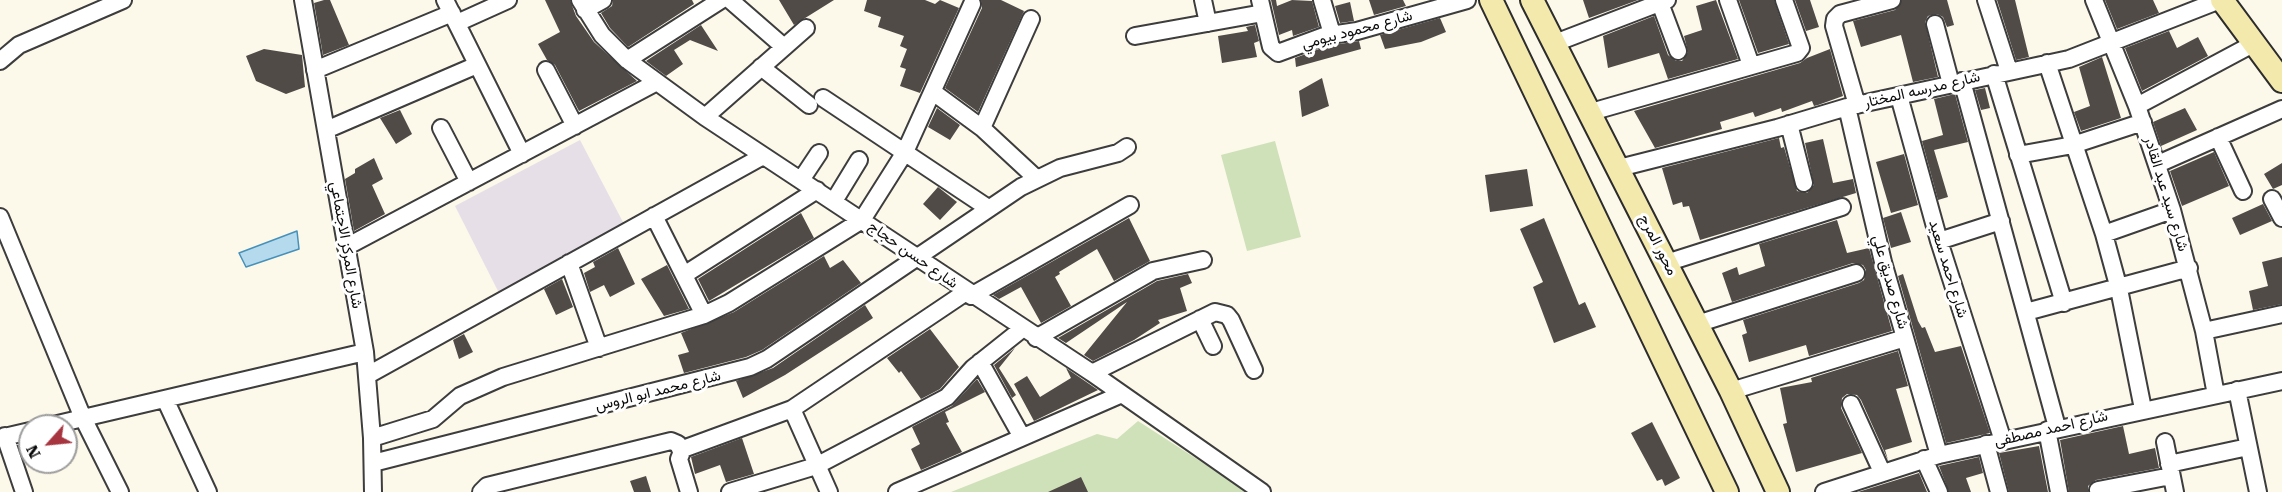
<!DOCTYPE html>
<html>
<head>
<meta charset="utf-8">
<style>
	body { margin:0 }
	#map { position:relative; width:2282px; height:492px; overflow:hidden; background:#fcf8ea; font-family:"Roboto Serif",serif }
	canvas { display:block }
	.north { position:absolute; left:18px; top:414px; width:60px; height:60px; box-sizing:border-box; background:#fff; border:2px solid #9d9d9d; border-radius:50%; rotate:243deg; font-size:16px; font-weight:700; line-height:24px; text-align:center; color:#0a0a0a }
	.north::after { content:''; display:block; margin:auto; width:21px; height:27px; background:#a73540; clip-path:polygon(50% 0,100% 100%,50% 72%,0 100%) }
</style>
</head>
<body>
<div id="map">
<canvas width="2282" height="492"></canvas>
<div class="north">N</div>
</div>
<script>
const g = document.querySelector('canvas').getContext('2d');
g.lineJoin = 'round';
function fillPath(path, color) { g.fillStyle = color; g.fill(path, 'evenodd'); }
const toPath = rows => new Path2D(rows.map(r => 'M' + r).join(''));
function strokePath(path, color, width, dash) { g.strokeStyle = color; g.lineWidth = width; g.lineCap = dash ? 'butt' : 'round'; g.setLineDash(dash || []); g.stroke(path); }
function label(font, color, halo, rows, align = 'center') {
  g.font = font + ' "Roboto Serif",Vazirmatn,serif'; g.lineWidth = 6; g.setLineDash([]); g.textBaseline = 'middle'; g.strokeStyle = halo; g.fillStyle = color; for (const [text, x, y, turn = 0] of rows) {
    g.save(); g.translate(x, y); g.rotate((+turn || 0) * Math.PI / 180); g.textAlign = isNaN(turn) ? turn : align; if (halo) g.strokeText(text, 0, 0); g.fillText(text, 0, 0); g.restore();
  }
}
const industrial = toPath([
	[580,140,624,224,500,295,455,206]
]);
const green = toPath([
	[1275,141,1301,237,1247,251,1221,155],
	[1138,421,1248,492,951,492,1097,434,1117,439]
]);
const water = toPath([
	[297,231,299,249,246,267,239,253,297,231]
]);
const building = toPath([
	[324,0,330,0,349,45,323,55,314,3],
	[545,0,570,0,576,16,594,42,637,81,579,111,555,65,547,60,538,44,560,32],
	[613,0,692,0,694,4,628,47,610,28,601,13,612,6],
	[779,0,834,0,794,25],
	[867,0,925,0,935,4,940,0,959,8,920,93,900,86,906,69,900,67,907,49,900,46,904,36,878,27,881,17,864,11],
	[981,0,1001,0,1024,11,978,112,945,88,982,8],
	[1271,0,1276,0,1277,6,1292,0,1312,1,1319,27,1293,36,1292,30,1279,35],
	[1369,0,1403,0,1406,6,1374,15],
	[1583,0,1638,0,1589,18],
	[1716,0,1738,59,1668,79,1659,53,1608,68,1603,36,1654,16,1668,55,1676,61,1682,61,1688,52,1684,36,1702,30,1696,6],
	[1739,0,1774,0,1789,44,1758,53],
	[1795,0,1810,0,1819,27,1806,31],
	[1902,0,1947,0,1954,25,1947,27,1943,17,1937,14,1928,16,1925,22,1938,77,1913,82,1901,35,1861,47,1853,21,1895,10],
	[1997,0,2015,0,2029,57,2016,60],
	[2105,0,2153,0,2159,13,2117,29],
	[1350,2,1354,21,1340,23,1335,6],
	[1440,18,1446,32,1421,42,1385,49,1380,35],
	[701,25,718,51,690,40,674,50,683,64,666,76,646,61],
	[1255,25,1259,41,1254,43,1257,57,1222,63,1218,36,1248,31,1246,27],
	[2169,31,2177,48,2198,37,2208,56,2142,91,2125,48],
	[1359,41,1361,49,1296,67,1295,58,1327,46],
	[264,49,302,55,305,87,286,94,256,81,246,56],
	[1830,49,1843,96,1818,105,1814,106,1812,101,1782,112,1781,108,1755,117,1753,112,1720,122,1722,129,1655,148,1634,111,1800,63,1807,58],
	[2102,57,2121,118,2081,131,2074,112,2090,106,2079,67],
	[1322,78,1329,106,1302,117,1299,91],
	[1985,88,1990,108,1981,110,1975,90],
	[1955,94,1968,142,1934,150,1948,197,1938,200,1922,141,1943,135,1934,99],
	[937,108,960,125,950,140,928,127],
	[2185,108,2197,130,2161,146,2153,122],
	[400,110,412,134,396,144,380,118],
	[1779,138,1781,148,1784,147,1797,191,1807,193,1814,185,1805,143,1823,139,1833,183,1853,179,1856,193,1700,240,1689,206,1683,207,1682,202,1673,205,1662,168],
	[2214,152,2229,186,2182,206,2170,171],
	[1904,154,1918,205,1891,213,1876,162],
	[374,158,383,179,372,185,385,214,354,231,345,179,355,173,355,169],
	[2282,163,2282,185,2273,189,2264,174],
	[1527,169,1533,206,1490,212,1485,175],
	[938,187,957,202,940,220,923,204],
	[2263,204,2272,221,2240,235,2232,218],
	[1901,212,1911,242,1891,248,1883,218],
	[801,213,814,238,709,301,698,279],
	[1129,218,1150,261,1114,281,1097,249,1059,272,1060,274,1055,277,1071,306,1041,323,1021,287,999,299,993,295],
	[1544,218,1579,305,1585,302,1596,327,1554,343,1533,287,1543,282,1520,229],
	[1837,220,1847,253,1869,248,1892,331,1809,356,1806,345,1749,362,1742,335,1747,333,1743,320,1859,283,1864,280,1866,270,1863,265,1853,263,1732,302,1722,273,1737,267,1739,275,1765,266,1759,244],
	[618,248,635,284,610,297,604,285,590,292,584,273,595,267,593,262],
	[824,256,830,268,843,260,861,283,762,350,746,357,684,373,678,355,689,352,681,333,734,312],
	[2282,257,2282,304,2253,310,2249,291,2268,286,2262,262],
	[667,265,689,309,664,316,641,279],
	[1188,274,1192,283,1180,288,1187,311,1158,320,1160,323,1134,340,1093,361,1084,355,1127,302,1066,343,1058,338,1157,281],
	[1903,274,1918,321,1922,328,1925,327,1935,352,1961,346,1990,433,1946,443,1898,276],
	[562,279,573,307,556,315,544,289],
	[865,305,873,318,785,375,743,398,736,381,773,368],
	[930,329,959,367,940,389,921,399,901,371,899,373,887,358],
	[464,334,473,352,459,359,453,340],
	[1015,348,999,368,1016,395,1012,398,994,365],
	[1898,351,1908,386,1896,389,1912,442,1885,450,1888,460,1861,400,1857,395,1847,394,1842,398,1841,408,1862,453,1796,472,1783,424,1787,423,1780,388,1812,382,1811,378],
	[1066,368,1098,390,1034,421,1014,384,1027,376,1040,397,1071,378],
	[977,379,985,392,945,412,949,422,946,423,962,452,921,470,911,449,920,444,912,427,952,406],
	[1652,422,1680,478,1665,486,1662,479,1657,481,1631,433],
	[2123,426,2129,454,2155,448,2159,468,2096,480,2088,486,2088,492,2069,492,2060,440],
	[742,438,754,474,726,482,720,465,695,474,691,457],
	[2039,446,2048,492,2009,492,1999,453],
	[1979,457,1983,473,1966,478,1971,492,1949,492,1939,466],
	[1919,473,1927,492,1858,492],
	[646,476,651,492,634,492,630,481],
	[1081,477,1088,492,1048,492]
]);
const street = toPath([
	[303,0,365,352,372,438,373,492],
	[445,0,522,154],
	[580,0,602,35,627,60,705,117,1092,373,1262,492],
	[730,0,784,47],
	[1203,0,1208,23],
	[1260,0,1271,47,1278,53,1324,36,1357,31,1467,0],
	[1322,0,1332,34],
	[1728,0,1751,65],
	[1986,0,2009,71],
	[2094,0,2137,106,2172,210,2204,331,2216,395],
	[1660,3,1678,51],
	[585,10,603,0],
	[457,23,508,0],
	[1935,24,1951,84],
	[1135,36,1263,13],
	[1555,43,1667,0],
	[627,60,721,0],
	[0,61,19,45,123,0],
	[2047,63,2104,234,2119,289,2143,409],
	[761,67,809,105],
	[315,70,452,13],
	[546,70,575,126],
	[1994,74,2064,303],
	[1962,81,2057,427],
	[933,92,982,128,1037,179],
	[1899,96,1939,241,2003,441],
	[823,98,988,208],
	[1857,105,1834,26,1835,19,1840,14,1892,0],
	[2137,106,2253,44],
	[1847,107,1883,262,1939,455],
	[1591,112,1797,53,1801,48,1784,0],
	[705,117,806,28],
	[1789,124,1804,183],
	[441,128,469,182],
	[982,128,1031,19],
	[326,130,477,65],
	[2218,137,2243,191],
	[2018,155,2073,145,2143,122],
	[2158,164,2282,109],
	[1619,168,1777,128,1847,107,2069,59,2220,0],
	[801,180,819,153],
	[2272,199,2282,218],
	[834,201,859,160],
	[654,216,704,315],
	[0,217,83,418,120,492],
	[2104,234,2172,210],
	[1939,241,2001,221],
	[346,247,657,82],
	[569,263,599,348],
	[1666,263,1842,207],
	[684,275,817,190],
	[971,296,1130,205],
	[2026,312,2189,268],
	[1200,319,1213,346],
	[1697,324,1856,273],
	[2204,331,2282,314],
	[1036,338,1153,271,1203,260],
	[980,362,1022,437],
	[1092,373,1215,312,1227,315,1231,320,1254,370],
	[368,375,763,156],
	[2237,390,2258,492],
	[1731,391,1905,338],
	[165,399,208,492],
	[1851,404,1882,472],
	[792,409,829,492],
	[49,426,365,352],
	[2047,430,2059,492],
	[5,436,24,492],
	[0,438,30,431],
	[372,438,433,419,460,396,503,377,704,315,729,303,862,220,905,152,972,4],
	[2165,442,2175,492],
	[1986,444,1999,492],
	[1924,459,1939,492],
	[373,463,750,367,767,359,1021,187,1060,168,1118,153,1127,147],
	[2169,464,2248,447],
	[2098,490,2171,476],
	[481,492,487,486,671,441,678,444,681,451],
	[689,492,679,459,683,449,792,409,966,292],
	[730,492,816,466,947,397,973,368,1022,329],
	[897,492,1122,394],
	[1824,492,1939,455,2282,381]
]);
const secondary = toPath([
	[1491,0,1727,492],
	[1532,0,1731,391,1778,492],
	[2222,0,2282,81]
]);
const streetNames = [
	["شارع محمود بيومي",1357,30,-15],
	["شارع مدرسه المختار",1922,90,-13],
	["شارع سيد عبد القادر",2166,194,73],
	["شارع المركز الاجتماعي",346,245,80],
	["محور المرج",1658,245,63],
	["شارع حسن حجاج",913,255,35],
	["شارع احمد سعيد",1948,269,73],
	["شارع صديق علي",1890,282,74],
	["شارع محمد ابو الروس",658,391,-14],
	["شارع احمد مصطفى",2051,429,-13]
];
fillPath(industrial, '#e7dfe8');
fillPath(green, '#cfe1b9');
fillPath(water, '#b5daed');
strokePath(water, '#4691ba', 1.5);
fillPath(building, '#514b48');
strokePath(street, '#3d3d3d', 20);
strokePath(secondary, '#2c2c2c', 26);
strokePath(street, '#fff', 16);
strokePath(secondary, '#f4e9ad', 22);
label('15px', '#0a0a0a', '#fff', streetNames);
</script>
</body>
</html>
